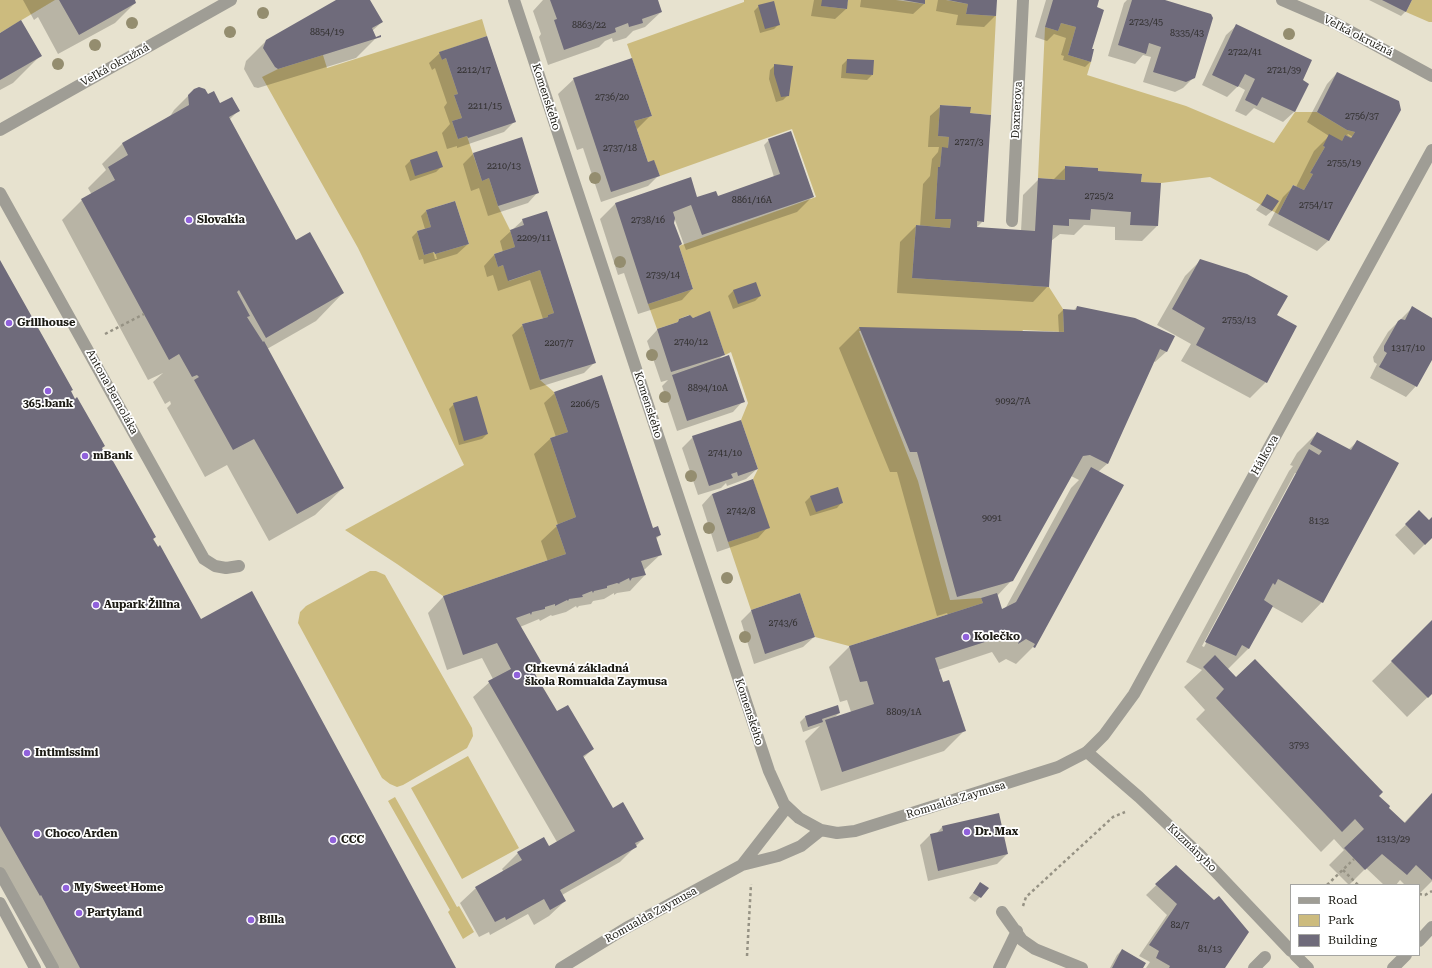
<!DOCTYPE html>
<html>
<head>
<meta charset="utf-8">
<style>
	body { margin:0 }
	#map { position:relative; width:1432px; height:968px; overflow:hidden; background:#e7e2cf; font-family:"Roboto Serif",serif }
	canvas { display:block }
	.legend { position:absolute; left:1290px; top:884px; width:130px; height:72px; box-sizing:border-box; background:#fff; border:1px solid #a4a4a1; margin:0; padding:5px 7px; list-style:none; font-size:12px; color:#1c1b14 }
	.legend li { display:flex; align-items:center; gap:8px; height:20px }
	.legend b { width:20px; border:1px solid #a4a4a1 }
</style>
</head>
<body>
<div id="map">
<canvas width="1432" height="968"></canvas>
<ul class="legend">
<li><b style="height:5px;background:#9f9d95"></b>Road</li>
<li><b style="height:11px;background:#ccbb7e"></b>Park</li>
<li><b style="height:11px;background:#6f6b7b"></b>Building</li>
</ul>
</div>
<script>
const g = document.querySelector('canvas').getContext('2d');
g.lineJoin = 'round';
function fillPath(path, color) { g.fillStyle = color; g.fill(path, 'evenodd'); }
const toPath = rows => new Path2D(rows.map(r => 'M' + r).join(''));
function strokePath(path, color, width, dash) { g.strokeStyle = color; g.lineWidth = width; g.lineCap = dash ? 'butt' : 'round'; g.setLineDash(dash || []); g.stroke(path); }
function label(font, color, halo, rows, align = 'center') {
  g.font = font + ' "Roboto Serif",serif'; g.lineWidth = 3.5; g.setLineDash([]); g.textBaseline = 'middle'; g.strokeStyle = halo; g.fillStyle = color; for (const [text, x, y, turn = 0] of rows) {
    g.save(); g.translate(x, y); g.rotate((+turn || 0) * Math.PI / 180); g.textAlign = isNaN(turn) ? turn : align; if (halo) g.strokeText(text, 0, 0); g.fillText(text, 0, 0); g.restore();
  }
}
const green = toPath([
	[0,0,55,0,0,33],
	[744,0,822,0,822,6,846,9,848,0,896,0,925,4,925,0,946,0,968,4,966,14,996,16,991,115,970,113,970,107,940,105,938,136,949,137,948,148,942,148,940,167,938,168,935,218,951,219,950,228,916,225,912,278,1049,287,1063,309,1064,332,1023,330,1022,332,859,331,918,481,950,600,981,598,983,603,849,646,815,637,800,593,751,610,728,542,769,528,753,479,758,469,741,420,748,403,731,352,725,355,710,312,693,318,689,315,679,319,678,322,657,329,648,304,693,289,679,246,816,197,792,129,660,176,654,161,648,162,634,121,652,116,627,44,744,2],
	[1412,0,1432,0,1432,22,1429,22,1406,12],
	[482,19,487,36,440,52,442,60,446,58,458,94,454,95,462,118,452,121,458,139,467,136,482,181,489,178,498,206,510,230,515,247,494,254,498,267,503,265,509,281,540,270,554,313,548,315,548,317,522,324,540,380,554,392,568,432,550,438,576,517,556,525,566,554,443,596,397,564,345,530,464,465,358,248,262,77,278,69,323,55,327,68],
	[455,201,469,244,435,254,434,252,424,255,417,231,431,227,426,210],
	[1061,23,1076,27,1068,55,1091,62,1087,75,1186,106,1274,143,1295,112,1317,112,1347,130,1355,132,1351,138,1345,135,1342,141,1323,146,1325,147,1310,173,1313,174,1304,190,1293,185,1278,214,1210,177,1161,183,1141,182,1142,175,1098,171,1098,168,1066,166,1065,180,1038,178,1045,27,1058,31],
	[370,571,376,571,385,575,472,728,473,736,467,748,403,785,397,787,390,784,382,778,298,623,300,612,306,606],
	[468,756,519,848,462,879,411,788],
	[395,797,457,907,459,906,474,932,463,939,448,912,450,910,388,801]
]);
const shadow = toPath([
	[23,0,133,0,135,3,115,23,58,54,38,17,34,20],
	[339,0,369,0,382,22,372,31,376,38,356,58,258,88,254,87,244,69,246,61,266,41],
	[543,0,657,0,661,12,645,27,633,31,626,38,613,42,612,38,605,41,599,47,548,65,539,37,541,34,533,11],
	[814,0,847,0,846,9,835,19,811,16],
	[861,0,924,0,924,4,913,14,860,7],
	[938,0,996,0,995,16,984,27,956,25,958,15,936,11],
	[1046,0,1098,0,1091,49,1093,50,1090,62,1085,67,1063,60,1064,56,1061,55,1066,38,1054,34,1047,41,1035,37],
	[1127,0,1161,0,1194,77,1183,88,1175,92,1143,82,1151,57,1143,55,1135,64,1108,56,1124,3],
	[1369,0,1411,0,1406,11,1401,16],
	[759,6,779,24,774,29,760,33,754,11],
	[1237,25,1301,81,1308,84,1294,112,1283,122,1254,108,1246,116,1235,111,1245,90,1238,86,1227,97,1202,85,1226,35],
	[0,34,40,56,13,83,0,90],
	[487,37,515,121,504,132,457,148,457,146,447,149,442,133,450,124,444,107,447,103,435,68,432,70,429,63,440,53],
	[847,60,872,75,867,80,841,78,842,65],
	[775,65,788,95,783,100,776,102,769,79,770,70],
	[1337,73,1398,102,1400,110,1328,241,1317,251,1268,225,1283,197,1294,186,1296,187,1314,151,1329,136,1307,122,1327,84],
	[1348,134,1375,150,1375,152,1347,135],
	[574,79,650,116,636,130,647,164,658,176,648,186,601,202,583,148,577,150,558,94],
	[194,90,208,95,220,104,238,111,229,120,296,242,343,293,316,321,267,349,343,488,315,515,269,541,227,465,205,477,167,408,171,404,170,401,165,404,153,382,163,373,148,380,62,220,82,200,92,195,88,188,106,170,102,164,122,144,169,118,174,110],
	[941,106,969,114,983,221,976,228,1021,231,1023,195,1039,179,1053,180,1066,167,1097,172,1140,183,1157,226,1142,241,1115,240,1115,227,1084,225,1074,235,1060,234,1051,241,1048,286,1033,302,897,293,900,242,916,226,920,227,923,184,930,176,932,159,938,152,939,147,928,147,930,116],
	[521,138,538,192,528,203,488,216,479,188,471,191,463,164,473,154],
	[769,140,813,196,797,212,686,250,675,220,673,221,678,247,692,289,682,300,638,314,624,273,618,275,600,219,615,204,717,197,774,177,764,145],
	[410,161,441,167,436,172,410,181,405,166],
	[1267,196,1272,211,1266,216,1256,210],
	[455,202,468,244,457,254,424,264,423,259,419,260,412,237,417,232,425,229,421,216,426,211],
	[428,234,430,234,437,259,435,259],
	[523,220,595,362,584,373,530,390,512,335,523,325,543,319,530,280,498,291,493,275,487,277,484,266,494,255,503,252,500,241],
	[1201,260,1275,315,1296,326,1266,382,1250,398,1181,361,1191,344,1157,325,1185,276],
	[0,262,101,448,200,620,455,968,49,968,0,882],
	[733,291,760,296,755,301,733,309,728,296],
	[1077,307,1173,336,1166,352,1155,362,1153,361,1108,463,1098,472,1036,644,1016,664,1006,659,999,663,992,652,938,670,964,731,944,751,821,791,805,741,820,726,803,732,800,722,805,717,837,706,839,713,834,718,851,712,847,700,840,702,829,667,849,647,948,615,947,613,937,616,897,472,890,472,839,348,859,328,1059,333,1058,315,1063,310,1073,311],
	[1071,476,1079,480,1071,488,1005,609,1001,610,997,596,1012,580],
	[1412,308,1432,319,1432,358,1416,386,1406,397,1370,378,1377,364,1374,362,1373,357,1388,332],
	[680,320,724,354,718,360,743,401,733,412,677,431,662,386,668,380,661,382,647,341,657,330,675,325],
	[555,393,652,529,660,535,656,539,661,554,644,570,645,575,630,591,617,593,614,595,614,593,604,599,593,601,591,604,579,606,577,608,576,606,566,612,552,616,551,615,540,621,539,619,520,627,541,663,532,672,556,713,593,749,583,758,612,809,643,839,620,862,562,895,565,901,549,916,534,925,528,914,490,935,489,932,479,937,460,903,476,888,504,872,502,869,518,853,549,847,557,842,473,697,493,679,482,658,447,670,428,613,443,597,548,562,541,541,558,525,534,454,550,439,556,437,544,403],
	[454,404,487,434,482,439,459,445,449,409],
	[1317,433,1348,450,1357,442,1322,602,1302,623,1271,606,1249,648,1227,670,1236,679,1378,796,1386,806,1404,823,1432,793,1432,881,1419,894,1419,885,1405,885,1400,880,1396,885,1384,885,1366,868,1349,885,1329,865,1344,850,1334,839,1321,852,1196,719,1205,710,1184,687,1202,670,1186,662,1289,471,1293,466,1290,465,1297,453],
	[1295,473,1297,473,1204,647,1202,646],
	[693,437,757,469,746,479,727,486,726,483,721,488,698,495,682,448],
	[712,494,768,527,758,538,717,552,702,505],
	[810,497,842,502,837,508,810,516,805,502],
	[1419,512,1429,521,1432,518,1432,537,1414,555,1395,535],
	[751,611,814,637,803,647,754,664,741,621],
	[1432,622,1432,693,1407,717,1372,681],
	[998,814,1007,854,997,864,928,881,920,845,930,835,936,834,942,827],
	[1176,866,1224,968,1146,968,1150,962,1139,956,1167,915,1146,895],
	[981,883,980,897,975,902,969,898],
	[1122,950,1141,968,1110,968,1117,955]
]);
const building = toPath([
	[59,0,135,0,136,3,79,35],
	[336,0,370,0,383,22,372,28,376,37,381,35,381,37,278,69,275,67,263,48,266,40],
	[550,0,658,0,662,12,642,19,643,23,629,27,628,23,615,28,616,32,564,50,554,20,557,19],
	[822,0,848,0,847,9,821,6],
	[903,0,925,0,925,4],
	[948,0,997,0,996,16,966,14,968,4],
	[1053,0,1099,0,1097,7,1104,10,1092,49,1094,49,1091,62,1068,55,1076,27,1061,23,1058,31,1045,27],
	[1132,0,1165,0,1211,14,1213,18,1195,78,1186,82,1153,72,1161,47,1149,43,1146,54,1118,45],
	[1382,0,1412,0,1406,12],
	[774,1,780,25,765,29,758,5],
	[21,20,42,56,0,80,0,33],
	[1236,24,1312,60,1303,80,1309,84,1295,112,1262,97,1257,106,1245,100,1255,79,1245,74,1238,87,1212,75],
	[487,36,516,122,468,138,467,136,458,139,452,121,462,118,454,95,458,94,446,58,442,60,439,52],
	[632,58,652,116,634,121,648,162,654,160,660,176,611,192,573,78],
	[847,59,874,60,873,75,846,73],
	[774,64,793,66,789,96,781,97,774,74],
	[1337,72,1399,101,1401,110,1329,241,1278,214,1293,185,1304,190,1313,174,1310,173,1325,147,1323,146,1329,134,1342,141,1345,135,1351,138,1355,132,1347,130,1317,112],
	[199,87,205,89,208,94,214,91,220,103,232,97,240,111,229,117,296,240,310,232,344,293,266,338,239,290,237,292,250,316,247,317,263,342,264,341,344,488,297,514,254,439,233,450,194,380,199,377,197,375,192,377,179,354,169,360,81,199,115,180,108,167,128,155,122,143,189,105,188,95,194,89],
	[940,105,971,107,970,113,991,115,984,222,977,221,977,227,1035,231,1038,178,1065,180,1065,166,1098,168,1098,171,1142,174,1141,182,1161,183,1158,226,1130,225,1131,212,1091,209,1090,220,1069,219,1069,226,1053,225,1049,287,912,278,916,225,950,228,951,219,935,219,938,167,940,167,942,147,948,148,949,137,938,136],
	[791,131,814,197,702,235,691,205,673,212,675,218,674,223,682,244,679,246,693,289,648,304,615,203,691,177,697,197,716,191,718,196,780,174,768,139],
	[522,137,539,193,498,206,489,178,482,181,473,153],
	[437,151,443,167,415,176,410,160],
	[1267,194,1279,201,1272,211,1261,205],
	[455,201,469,244,435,254,434,252,424,255,417,231,431,227,426,210],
	[547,211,596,363,540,380,522,324,548,317,548,315,554,313,540,270,508,281,503,265,498,267,494,254,515,247,510,230,524,225,522,219],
	[1200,259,1247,274,1288,296,1277,315,1297,326,1267,383,1196,345,1205,328,1172,309],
	[0,260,73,390,71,391,75,399,77,397,105,446,102,448,106,456,109,454,156,537,153,539,158,547,160,545,201,619,252,591,456,968,80,968,41,895,40,896,0,826],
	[756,282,761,296,738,304,733,290],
	[1077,306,1135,318,1175,336,1167,352,1160,349,1108,464,1090,455,1083,456,1013,581,957,597,917,452,910,452,859,327,1064,332,1063,309,1076,310],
	[1412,306,1432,318,1432,360,1417,387,1379,367,1387,353,1384,351,1384,346,1398,321,1401,319,1405,320],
	[710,311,725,355,671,372,657,329,678,322,679,319,690,315,693,318],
	[729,355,745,402,687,421,672,375],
	[602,375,653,528,658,526,661,535,656,537,662,555,641,561,646,575,632,578,630,581,629,578,619,583,620,584,617,583,607,586,607,588,594,591,593,593,592,591,582,595,583,597,569,599,568,601,567,600,555,606,555,604,545,607,545,609,532,612,531,615,530,613,516,618,542,663,532,669,557,711,568,705,594,749,583,756,613,808,623,802,644,839,635,843,637,847,560,890,566,901,550,910,544,899,506,920,505,917,495,922,475,887,522,860,517,852,544,837,549,846,575,831,488,681,511,669,497,643,463,655,443,596,566,554,556,525,576,517,550,438,568,432,554,392],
	[477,396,488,434,464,441,453,403],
	[741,420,758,469,738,476,737,472,731,474,733,478,709,486,692,436],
	[1317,432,1351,450,1357,440,1399,463,1323,603,1278,579,1275,585,1273,583,1264,600,1273,606,1249,649,1242,645,1236,656,1205,642,1309,449,1319,455,1322,451,1310,444],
	[1091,467,1124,485,1035,648,1033,647,1035,644,1026,639,1018,644,1019,641,1013,633,935,658,943,682,949,680,966,731,842,772,825,720,874,704,867,681,860,682,849,646,983,603,981,598,997,593,1002,609,1016,602],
	[753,479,770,528,728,542,712,494],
	[838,487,843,503,816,512,810,496],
	[1419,510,1429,520,1432,517,1432,538,1425,545,1405,524],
	[800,593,815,637,765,654,751,610],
	[1432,620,1432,694,1428,698,1391,661],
	[1215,655,1236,677,1255,659,1383,792,1379,796,1390,806,1389,808,1405,823,1432,793,1432,880,1416,865,1407,875,1382,854,1365,870,1344,848,1364,829,1355,819,1342,832,1216,698,1224,689,1203,667],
	[838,705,840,713,822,719,823,722,808,727,805,716],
	[999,813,1008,854,938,871,930,834,943,831,942,826],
	[1176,865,1214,900,1219,896,1249,932,1225,968,1169,968,1170,966,1156,958,1159,951,1149,945,1177,904,1155,884],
	[980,882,989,888,981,898,973,893],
	[1122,949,1146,963,1143,968,1112,968]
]);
const path = toPath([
	[105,334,144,314],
	[1343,870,1358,885],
	[1327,885,1354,859],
	[1419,894,1425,895,1432,891],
	[1023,906,1026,897,1113,817,1125,812],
	[747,956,751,884]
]);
const service = toPath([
	[0,193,204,559,215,566,226,568,239,566],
	[1087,752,1139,797,1198,853,1291,951],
	[1419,941,1432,927],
	[1295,955,1308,968],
	[1393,968,1406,955]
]);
const pedestrian = toPath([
	[0,873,53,968],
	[0,903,35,968],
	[1002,912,1022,940,1035,949,1082,968],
	[999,968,1017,931],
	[1254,968,1265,957]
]);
const minor = toPath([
	[514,0,769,771,784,804,799,818,821,830,837,833,855,831,1058,767,1087,752,1104,735,1134,694,1432,150],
	[1282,0,1333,22,1432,76],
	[0,130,231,0],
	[1012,221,1023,0],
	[742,865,787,807],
	[561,968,626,928,742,865,778,856,801,846,821,830]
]);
const trees = [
	[263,13],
	[132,23],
	[230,32],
	[1289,34],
	[95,45],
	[58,64],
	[595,178],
	[620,262],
	[652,355],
	[665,397],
	[691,476],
	[709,528],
	[727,578],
	[745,637]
];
const markers = [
	[189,220,4,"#9061db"],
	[9,323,4,"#9061db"],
	[48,391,4,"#9061db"],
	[85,456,4,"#9061db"],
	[96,605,4,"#9061db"],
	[966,637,4,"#9061db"],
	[517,675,4,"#9061db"],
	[27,753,4,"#9061db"],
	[967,832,4,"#9061db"],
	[37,834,4,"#9061db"],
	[333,840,4,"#9061db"],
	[66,888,4,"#9061db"],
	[79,913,4,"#9061db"],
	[251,920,4,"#9061db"]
];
const numberNames = [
	["2723/45",1146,22],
	["8863/22",589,25],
	["8854/19",327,32],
	["8335/43",1187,33],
	["2722/41",1245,52],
	["2212/17",474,70],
	["2721/39",1284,70],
	["2736/20",612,97],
	["2211/15",485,106],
	["2756/37",1362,116],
	["2727/3",969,142],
	["2737/18",620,148],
	["2755/19",1344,163],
	["2210/13",504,166],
	["2725/2",1099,196],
	["8861/16A",752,200],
	["2754/17",1316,205],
	["2738/16",648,220],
	["2209/11",534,238],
	["2739/14",663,275],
	["2753/13",1239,320],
	["2740/12",691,342],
	["2207/7",559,343],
	["1317/10",1408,348],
	["8894/10A",708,388],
	["9092/7A",1013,401],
	["2206/5",585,404],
	["2741/10",725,453],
	["2742/8",741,511],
	["9091",992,518],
	["8132",1319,521],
	["2743/6",783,623],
	["8809/1A",904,712],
	["3793",1299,745],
	["1313/29",1393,839],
	["82/7",1180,925],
	["81/13",1210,949]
];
const streetNames = [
	["Veľká okružná",1358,36,27],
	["Veľká okružná",115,65,-29],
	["Komenského",546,97,72],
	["Daxnerova",1017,110,-87],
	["Antona Bernoláka",112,392,61],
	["Komenského",648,405,72],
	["Hálkova",1265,455,-61],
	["Komenského",749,712,72],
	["Romualda Zaymusa",956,800,-17],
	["Kuzmányho",1192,848,44],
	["Romualda Zaymusa",651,915,-29]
];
const poiNames = [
	["Slovakia",197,220],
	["Grillhouse",17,323],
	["365.bank",48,404,"center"],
	["mBank",93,456],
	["Aupark Žilina",104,605],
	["Kolečko",974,637],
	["Cirkevná základná",525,669],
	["škola Romualda Zaymusa",525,682],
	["Intimissimi",35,753],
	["Dr. Max",975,832],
	["Choco Arden",45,834],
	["CCC",341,840],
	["My Sweet Home",74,888],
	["Partyland",87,913],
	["Billa",259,920]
];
fillPath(green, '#ccbb7e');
fillPath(shadow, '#0003');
fillPath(building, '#6f6b7b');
strokePath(path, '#969284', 2.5, [3, 3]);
strokePath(service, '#9f9d95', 12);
strokePath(pedestrian, '#9f9d95', 12);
strokePath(minor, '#9f9d95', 12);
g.fillStyle = '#948d6f';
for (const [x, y] of trees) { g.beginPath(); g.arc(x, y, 6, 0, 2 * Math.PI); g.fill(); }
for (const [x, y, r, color] of markers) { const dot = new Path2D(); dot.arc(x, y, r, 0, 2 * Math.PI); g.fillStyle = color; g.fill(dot); strokePath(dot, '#fff', 1.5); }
label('9px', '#312f2e', null, numberNames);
label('11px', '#1c1b14', '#fff', streetNames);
label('bold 11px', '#1c1b14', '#fff', poiNames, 'left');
</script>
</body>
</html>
